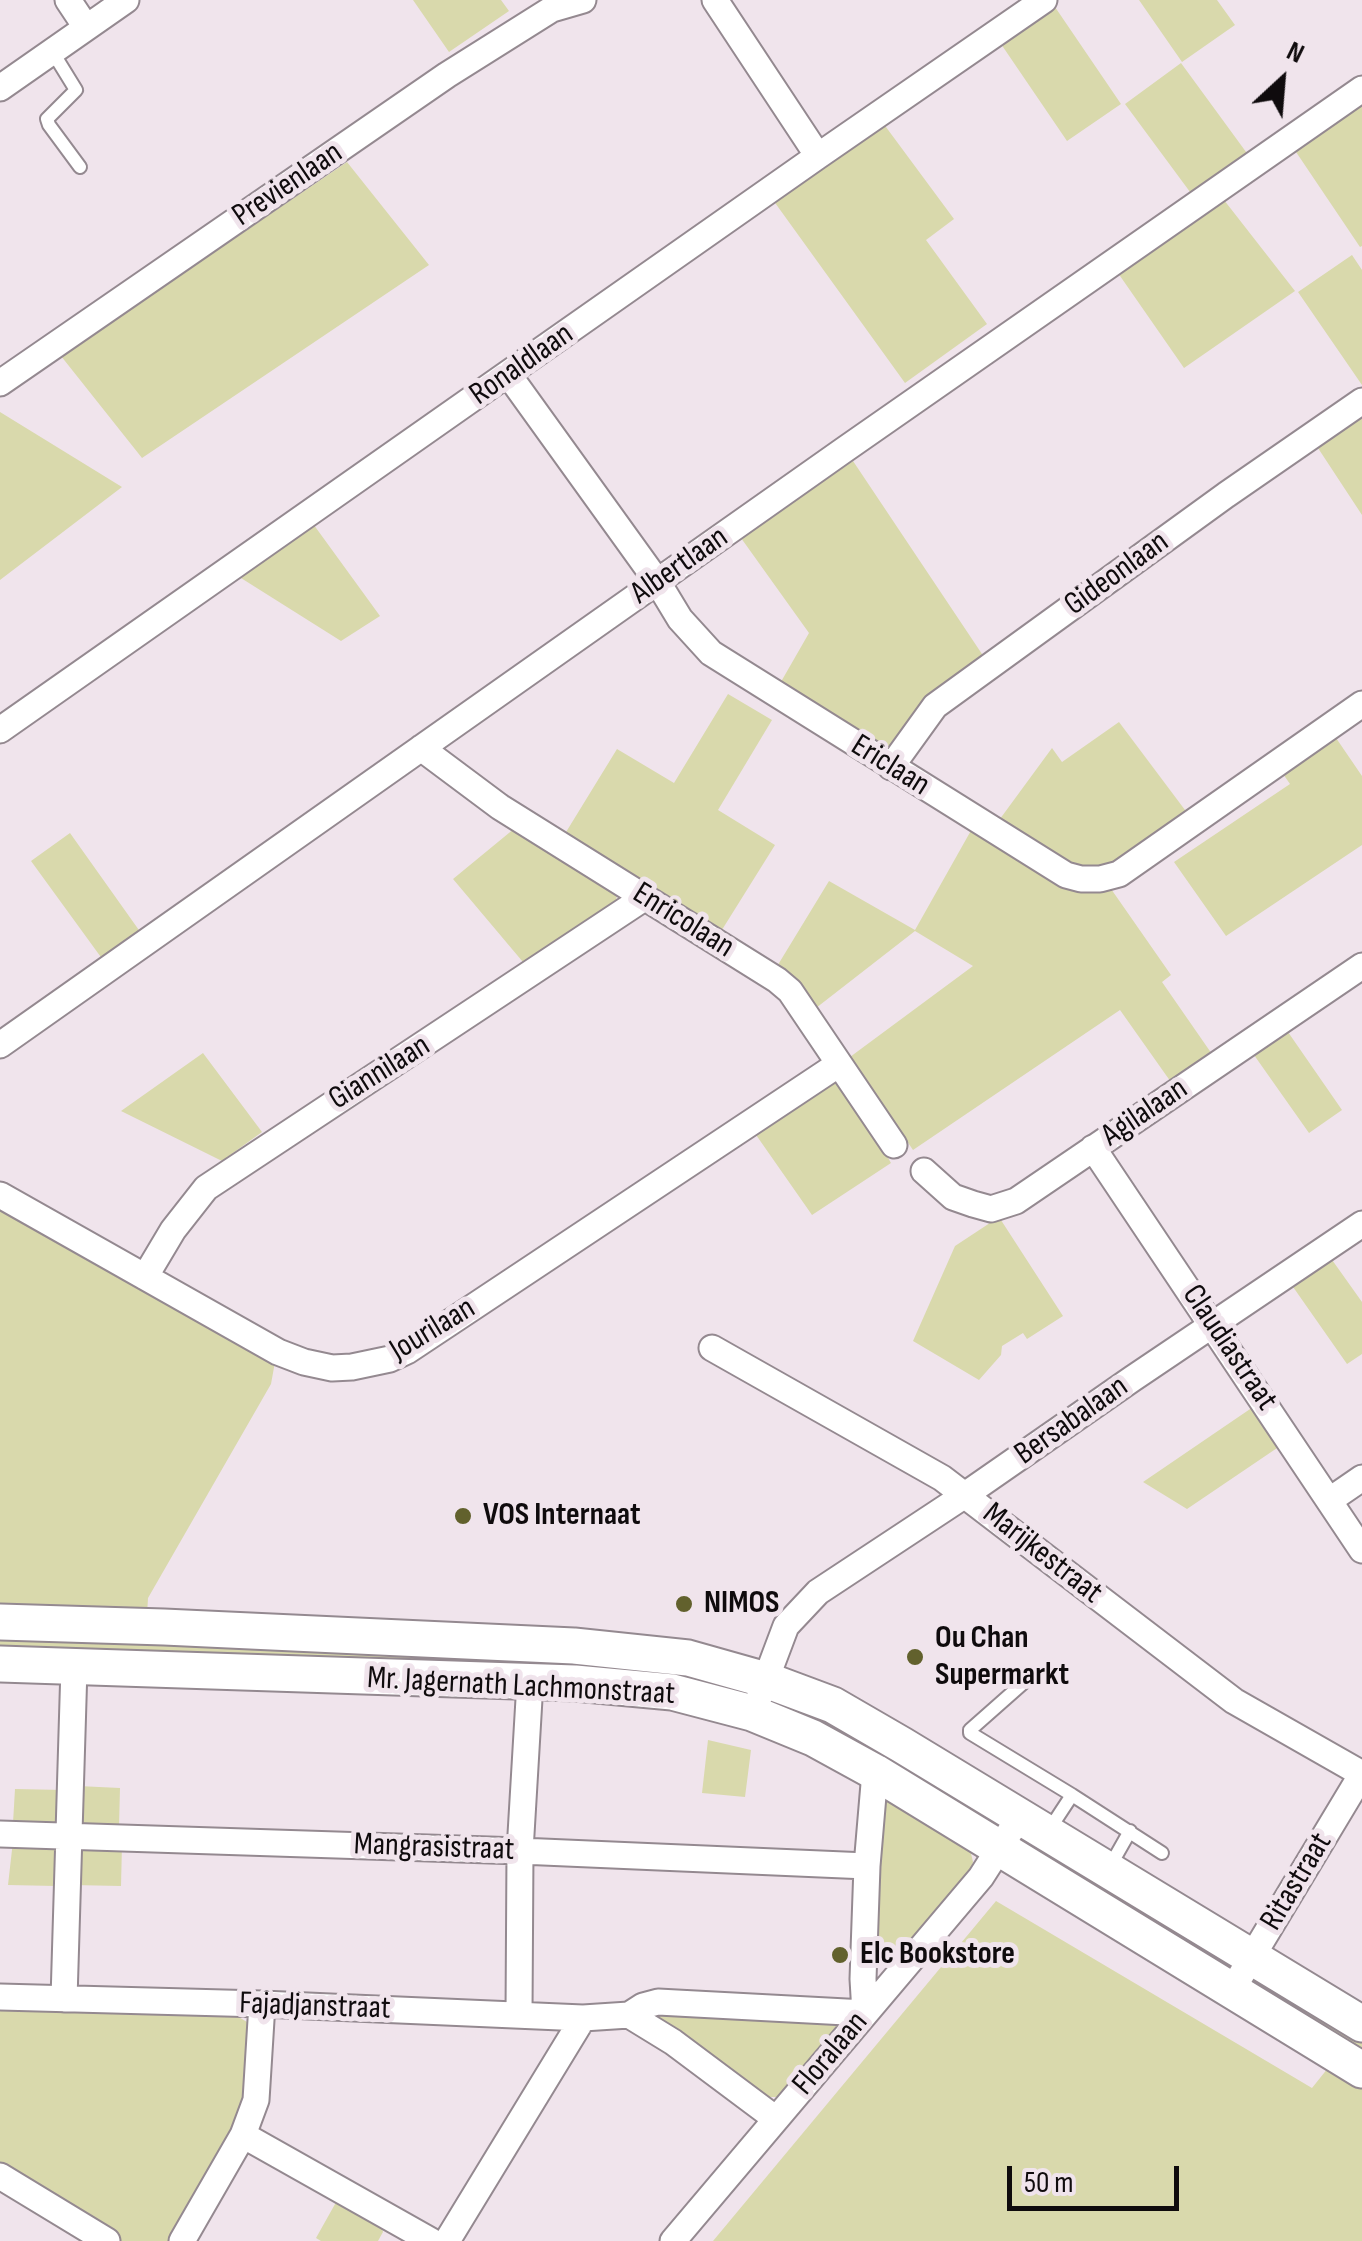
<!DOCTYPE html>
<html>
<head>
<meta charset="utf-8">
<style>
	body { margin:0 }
	#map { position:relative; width:1362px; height:2241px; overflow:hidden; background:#f0e4ec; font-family:"Sofia Sans Condensed",sans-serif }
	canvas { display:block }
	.north { position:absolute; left:1232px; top:30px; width:100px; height:100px; -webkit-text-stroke:8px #f0e4ec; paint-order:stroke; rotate:26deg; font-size:28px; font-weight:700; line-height:40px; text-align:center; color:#0f0b0d }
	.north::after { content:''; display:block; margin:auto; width:35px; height:45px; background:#0f0b0d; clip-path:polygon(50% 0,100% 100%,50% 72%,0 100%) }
	.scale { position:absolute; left:1007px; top:2166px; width:172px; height:45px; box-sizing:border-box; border:5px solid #0f0b0d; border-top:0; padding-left:12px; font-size:30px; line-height:35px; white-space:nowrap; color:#0f0b0d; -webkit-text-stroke:8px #f0e4ec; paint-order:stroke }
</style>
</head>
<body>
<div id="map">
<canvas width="1362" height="2241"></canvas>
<div class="north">N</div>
<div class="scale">50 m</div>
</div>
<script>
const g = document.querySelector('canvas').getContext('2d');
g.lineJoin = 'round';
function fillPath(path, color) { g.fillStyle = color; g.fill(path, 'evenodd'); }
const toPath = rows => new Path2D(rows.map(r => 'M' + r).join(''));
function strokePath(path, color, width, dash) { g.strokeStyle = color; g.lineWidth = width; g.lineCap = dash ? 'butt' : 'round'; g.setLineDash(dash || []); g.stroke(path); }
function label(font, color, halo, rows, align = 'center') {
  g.font = font + ' "Sofia Sans Condensed",sans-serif'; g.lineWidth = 10; g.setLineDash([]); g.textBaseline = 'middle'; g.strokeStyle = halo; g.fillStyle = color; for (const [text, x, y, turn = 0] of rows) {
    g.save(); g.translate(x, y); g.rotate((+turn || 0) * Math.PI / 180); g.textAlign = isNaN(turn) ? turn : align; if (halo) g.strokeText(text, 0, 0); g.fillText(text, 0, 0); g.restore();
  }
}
const green = toPath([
	[413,0,501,0,509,11,449,52],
	[1139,0,1217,0,1235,25,1182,62],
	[1055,7,1121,104,1067,141,1001,44],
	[1181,63,1249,156,1193,196,1125,104],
	[1362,103,1362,246,1360,247,1294,149],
	[883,123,954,219,926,240,987,324,905,383,773,200],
	[347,162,429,265,142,458,61,356],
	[1224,200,1295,291,1184,368,1118,273],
	[1352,255,1362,270,1362,385,1298,292],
	[0,412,122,487,0,580],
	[1362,413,1362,515,1316,445],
	[853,461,984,657,889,747,877,747,778,687,809,633,741,538],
	[311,521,380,616,341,641,233,573],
	[728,694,772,720,718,810,775,845,720,933,563,837,617,749,674,783],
	[1119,722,1188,814,1121,863,1082,871,997,823,1052,748,1062,762],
	[1334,735,1362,776,1362,845,1226,936,1174,862,1290,784,1281,771],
	[973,827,1109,886,1171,975,1162,982,1214,1057,1173,1085,1120,1010,913,1150,850,1057,973,966,915,931,816,1008,776,968,829,881,915,930],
	[515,828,617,891,616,905,528,968,453,879],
	[70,833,141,933,103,960,31,861],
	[1288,1032,1342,1110,1309,1133,1254,1055],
	[203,1053,262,1132,222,1161,121,1111],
	[838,1081,849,1089,891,1163,812,1215,754,1132,829,1084],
	[0,1204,275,1362,271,1384,148,1598,147,1615,0,1610],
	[999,1217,1063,1316,1027,1339,1023,1333,1002,1346,1001,1355,979,1380,913,1341,955,1246],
	[1330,1257,1362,1302,1362,1354,1347,1364,1291,1284],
	[1256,1405,1283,1444,1187,1509,1143,1482],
	[0,1636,670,1668,744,1689,745,1694,0,1654],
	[708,1740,751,1750,745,1797,702,1793],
	[78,1786,120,1788,119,1827,84,1826,78,1824],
	[15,1789,64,1790,58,1823,54,1825,13,1823],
	[887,1798,969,1845,973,1862,971,1870,894,1962,888,1965,882,1964,876,1960,879,1802],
	[13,1841,57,1846,56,1886,8,1885],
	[122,1844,121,1886,72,1885,74,1848],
	[1043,1850,1215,1955,1214,1958,1211,1961,1041,1854],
	[996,1901,1312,2088,1332,2063,1362,2081,1362,2241,713,2241],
	[1269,1985,1362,2035,1362,2057,1265,1992],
	[0,2007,237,2016,247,2022,251,2030,246,2103,173,2241,118,2241,0,2171],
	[664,2009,842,2024,783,2093,776,2097,767,2097,750,2089,689,2037,652,2015],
	[339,2197,380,2220,383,2232,378,2241,321,2241,316,2238]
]);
const service = toPath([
	[52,51,76,90,47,119,49,125,80,167],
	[1030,1677,970,1730,970,1733,1072,1795,1049,1830],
	[1072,1795,1162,1853],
	[1109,1868,1130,1831]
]);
const minor = toPath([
	[68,0,86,27],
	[715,0,818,156],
	[0,88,126,0],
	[508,374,657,581,680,619,711,653,1066,875,1081,879,1100,879,1119,874,1362,704],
	[0,383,447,75,552,9,583,0],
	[0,730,818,156,1044,0],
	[421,748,500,807,777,980,790,991,894,1145],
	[891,767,935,706,1226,495,1362,401],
	[0,1045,844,450,1362,89],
	[1093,1148,1362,1550],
	[924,1171,953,1197,973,1204,991,1209,1016,1201,1362,966],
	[0,1195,278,1352,304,1362,332,1368,352,1367,390,1359,407,1351,839,1064],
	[145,1277,173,1230,206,1188,644,898],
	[712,1348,942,1478,1234,1701,1362,1774,1232,1990],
	[1330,1500,1362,1478],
	[760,1695,786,1626,818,1592,965,1495,1132,1379,1362,1224],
	[0,1834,520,1851,867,1866],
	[0,1997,262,2004,583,2018,629,2015,673,2042,776,2119],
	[64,1999,74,1667],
	[519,2014,520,1851,530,1682],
	[629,2015,643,2006,658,2002,865,2013,863,1979,867,1866,875,1772],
	[243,2135,431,2241],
	[0,2176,107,2241],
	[182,2241,243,2135,256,2100,262,2004],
	[447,2241,583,2018],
	[673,2241,981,1877,1020,1816]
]);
const secondary = toPath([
	[0,1622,164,1627,574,1646,688,1658,766,1680,833,1705,902,1745,1362,2024],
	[0,1664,575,1683,672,1692,752,1713,813,1738,875,1772,1362,2070]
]);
const markers = [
	[463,1516,10,"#62612d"],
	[684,1604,10,"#62612d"],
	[915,1657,10,"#62612d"],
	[840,1955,10,"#62612d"]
];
const streetNames = [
	["Previenlaan",288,185,-34],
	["Ronaldlaan",522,365,-35],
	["Albertlaan",680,566,-35],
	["Gideonlaan",1117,574,-36],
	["Ericlaan",890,766,32],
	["Enricolaan",683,921,32],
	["Giannilaan",380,1073,-32],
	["Agilalaan",1145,1113,-34],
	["Jourilaan",433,1330,-31],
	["Claudiastraat",1229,1348,56],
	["Bersabalaan",1072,1421,-35],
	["Marijkestraat",1042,1554,38],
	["Mr. Jagernath Lachmonstraat",521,1687,3],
	["Mangrasistraat",434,1848,2],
	["Ritastraat",1297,1882,-59],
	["Fajadjanstraat",315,2007,2],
	["Floralaan",831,2054,-50]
];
const poiNames = [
	["VOS Internaat",483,1516],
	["NIMOS",704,1604],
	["Ou Chan",935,1639],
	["Supermarkt",935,1676],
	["Elc Bookstore",860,1955]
];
fillPath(green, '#d9d9ac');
strokePath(service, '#948990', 16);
strokePath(minor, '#948990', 29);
strokePath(secondary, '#948990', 39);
strokePath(service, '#fff', 12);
strokePath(minor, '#fff', 25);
strokePath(secondary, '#fff', 35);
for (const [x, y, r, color] of markers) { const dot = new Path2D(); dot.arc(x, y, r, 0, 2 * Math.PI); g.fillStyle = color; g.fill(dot); strokePath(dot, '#f0e4ec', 4); }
label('32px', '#0f0b0d', '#f0e4ec', streetNames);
label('bold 32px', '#0f0b0d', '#f0e4ec', poiNames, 'left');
</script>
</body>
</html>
